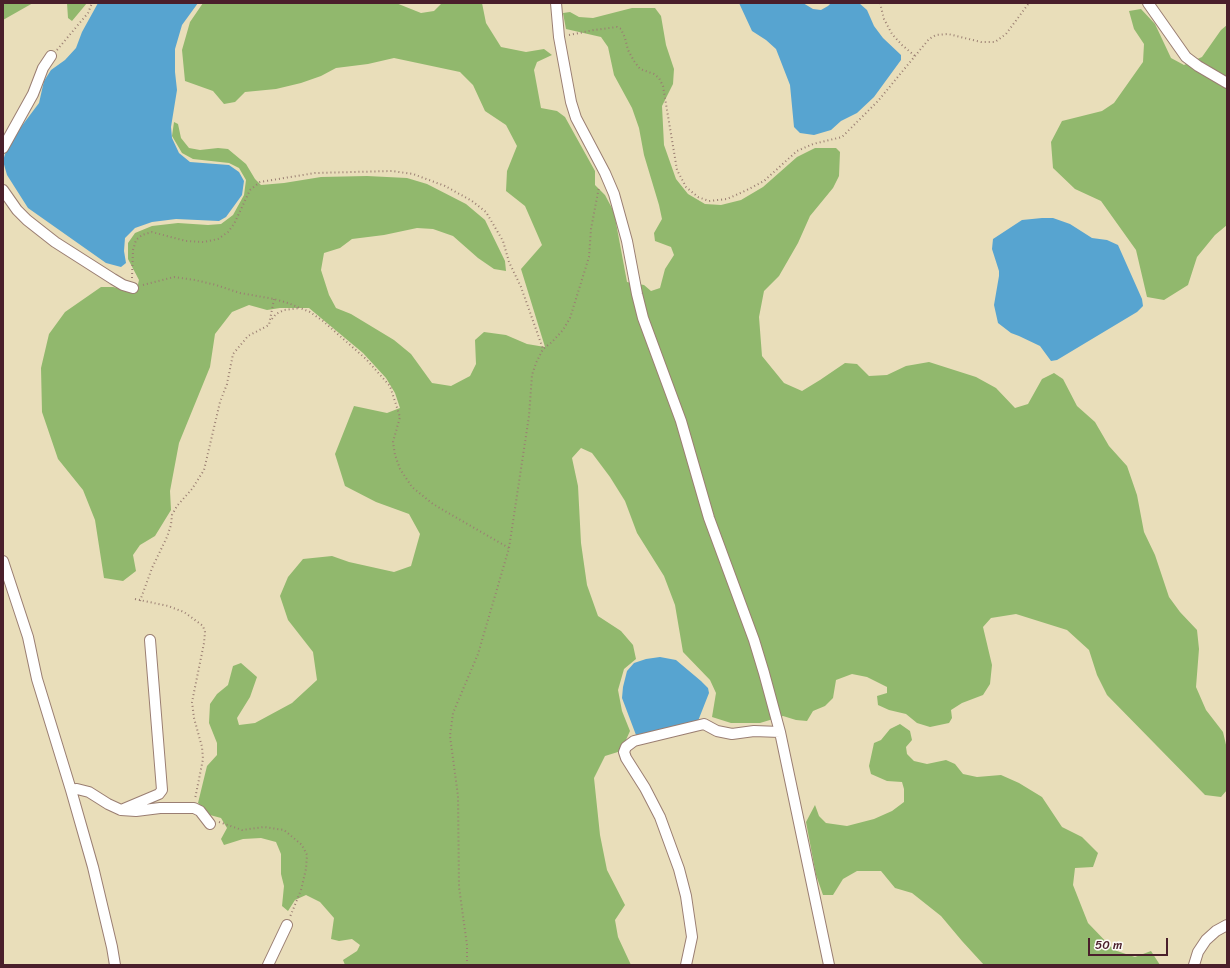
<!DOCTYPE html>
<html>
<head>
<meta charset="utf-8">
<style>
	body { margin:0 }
	#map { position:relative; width:1230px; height:968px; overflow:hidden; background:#e9deba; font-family:Sriracha,sans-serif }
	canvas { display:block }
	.frame { position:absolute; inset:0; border:4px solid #4a1f2b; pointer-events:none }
	.scale { position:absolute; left:1088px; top:938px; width:80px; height:18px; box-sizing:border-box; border:2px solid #4a1f2b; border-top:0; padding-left:5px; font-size:12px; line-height:14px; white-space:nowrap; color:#4a1f2b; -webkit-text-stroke:3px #fdfcf7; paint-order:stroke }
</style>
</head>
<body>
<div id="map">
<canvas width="1230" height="968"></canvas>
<div class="frame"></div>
<div class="scale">50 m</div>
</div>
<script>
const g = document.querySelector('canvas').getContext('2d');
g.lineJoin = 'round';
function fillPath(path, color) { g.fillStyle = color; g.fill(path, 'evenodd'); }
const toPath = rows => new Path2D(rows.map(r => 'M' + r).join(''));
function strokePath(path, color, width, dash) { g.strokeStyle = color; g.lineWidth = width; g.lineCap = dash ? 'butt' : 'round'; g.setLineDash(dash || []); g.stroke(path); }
const forest = toPath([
	[3,3,33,3,3,20],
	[67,3,87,3,72,21,68,18],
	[203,3,396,3,421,13,434,11,442,3,482,3,486,23,501,47,526,52,544,49,552,55,537,62,534,70,541,108,557,111,565,117,595,171,595,185,605,195,614,212,627,282,644,285,651,291,660,288,665,269,674,255,671,247,655,241,654,233,662,219,659,205,644,155,639,128,632,108,614,75,608,47,601,37,566,29,563,13,570,12,579,17,593,18,632,8,655,8,661,16,666,45,674,69,673,84,662,106,664,145,676,179,688,194,705,204,721,205,741,200,763,187,797,157,815,148,836,148,840,152,839,176,833,188,810,216,798,243,779,276,764,291,759,317,762,356,784,383,802,391,820,380,845,363,857,364,869,376,887,375,906,366,929,362,976,377,996,388,1015,408,1028,404,1042,379,1054,373,1063,379,1077,406,1095,422,1109,446,1127,466,1137,495,1144,532,1155,555,1169,597,1180,612,1197,630,1199,649,1196,687,1206,710,1223,732,1227,749,1227,790,1221,797,1205,795,1107,695,1097,675,1089,650,1067,630,1016,614,991,618,983,627,992,665,990,684,983,695,962,703,951,710,952,718,949,723,930,727,917,723,906,714,889,710,878,705,877,696,887,693,887,687,867,677,852,674,836,680,833,698,825,706,813,711,807,721,796,720,783,716,760,723,731,723,712,717,716,693,710,680,683,652,675,605,664,576,637,533,625,501,610,477,592,453,581,448,572,458,578,486,581,543,587,585,598,616,621,631,633,645,636,659,624,669,618,690,622,711,630,731,621,751,605,756,594,778,600,835,607,870,625,905,615,920,618,937,631,965,345,965,343,960,357,951,360,945,352,939,339,941,331,939,334,918,320,902,306,895,295,900,288,911,282,906,284,886,281,874,281,854,276,842,261,838,243,839,224,845,221,839,227,828,221,818,210,815,198,803,207,766,217,755,217,743,209,723,210,704,217,694,228,685,233,666,241,663,257,677,250,697,237,718,239,725,255,723,292,703,317,680,313,652,288,620,280,596,288,577,303,559,332,556,349,562,394,572,411,566,420,534,409,514,376,502,345,486,335,454,354,406,387,413,400,408,395,393,386,378,363,353,309,308,280,308,267,310,249,305,232,312,215,334,210,367,179,443,170,491,171,510,155,536,140,545,133,555,136,571,123,581,104,578,95,520,83,490,58,459,42,412,41,368,49,334,65,312,101,287,113,287,136,293,139,280,128,259,128,243,135,233,152,226,178,223,208,225,221,224,233,215,244,195,246,180,239,168,229,163,193,159,182,153,172,136,174,122,178,124,181,138,189,148,200,150,218,148,228,149,246,164,255,179,261,185,284,183,321,177,367,176,407,178,427,184,466,204,485,220,505,261,506,271,494,269,478,258,453,236,433,229,417,228,384,235,352,239,340,248,324,253,321,270,329,295,336,308,351,314,394,340,411,354,432,383,451,386,470,376,476,364,475,340,484,332,506,335,527,344,545,347,521,269,542,245,525,206,506,191,507,171,517,146,506,125,485,111,473,85,460,72,394,58,368,64,336,68,321,76,301,83,276,89,245,92,235,102,224,104,213,91,185,81,182,50,190,22],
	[1141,9,1155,24,1171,58,1184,65,1202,57,1221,30,1227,25,1227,225,1215,235,1197,257,1188,285,1164,300,1147,297,1136,250,1101,201,1075,189,1053,168,1051,142,1062,121,1102,111,1114,103,1143,62,1144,44,1134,29,1129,11],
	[900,724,910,731,912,740,906,747,907,754,914,761,927,764,946,760,955,764,963,774,977,777,1001,775,1019,783,1042,797,1062,827,1082,837,1098,853,1093,867,1075,868,1073,885,1088,923,1114,950,1135,957,1151,951,1160,965,984,965,962,941,941,916,912,893,895,888,881,871,857,871,843,879,833,895,823,895,816,875,806,822,815,805,819,816,826,823,847,826,874,819,892,811,904,802,904,789,902,782,887,781,871,774,869,766,874,743,881,740,890,729]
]);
const water = toPath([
	[98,3,198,3,182,25,175,49,175,72,177,90,171,127,172,138,179,153,190,162,229,165,239,172,244,181,242,195,226,217,219,221,176,219,152,222,135,228,125,238,124,251,126,263,121,267,106,263,28,208,7,175,3,161,6,151,18,131,39,103,44,81,51,70,65,60,76,48,82,32],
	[739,3,803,3,813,9,821,10,828,6,831,3,859,3,867,10,874,26,883,38,901,55,901,60,874,97,857,113,841,121,831,130,814,135,800,133,794,127,790,85,776,49,766,40,752,31],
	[1042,218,1053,218,1070,224,1092,238,1107,240,1118,245,1142,299,1143,306,1137,312,1057,360,1051,361,1040,346,1019,336,1011,333,998,323,994,305,999,276,999,271,992,249,993,239,1022,220],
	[660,657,676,660,701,681,708,688,709,693,698,721,636,735,622,698,623,687,627,671,634,663,646,659]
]);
const path = toPath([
	[880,3,884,19,892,34,902,45,915,56],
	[569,35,594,30,617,27,621,29,625,38,628,50,634,61,640,69,654,74,659,78,663,86,677,170,686,187,698,197,709,201,727,199,747,190,764,181,797,151,813,144,842,137,878,101,929,39,936,35,948,34,981,42,995,42,1006,34,1029,3],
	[57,50,88,13,92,3],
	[132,278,133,250,136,240,142,235,152,232,186,241,204,242,218,239,228,232,234,224,250,190,260,182,315,173,392,171,413,174,445,186,472,201,486,212,503,241,509,262,521,287,543,349],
	[143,285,174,277,195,280,216,285,240,293,274,299,288,303,310,312,323,321,366,359,390,386,400,417,393,442,395,455,400,469,412,487,433,504,509,548],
	[272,319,276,314,284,310,300,308],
	[135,599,168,606,184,612,199,623,203,626,205,632,204,643,192,702,194,718,202,747,203,759,195,799],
	[140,601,152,568,167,537,171,525,172,515,177,506,192,489,204,470,220,402,227,384,233,354,248,336,269,325,274,299],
	[219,822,242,830,264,827,284,830,302,845,307,855,306,869,301,890,290,917],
	[467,965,467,945,459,887,458,796,450,736,453,713,478,654,509,548,529,416,532,375,536,363,543,349,552,342,563,330,570,318,589,257,591,229,599,187]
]);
const minor = toPath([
	[556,3,559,37,571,102,576,118,605,173,614,194,627,241,637,294,643,318,681,421,709,518,754,640,764,673,780,732,829,965],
	[1148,3,1186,57,1198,66,1227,83],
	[3,148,33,94,43,68,51,56],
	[3,190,17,210,27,220,55,242,113,279,123,285,133,288],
	[3,561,28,637,37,679,71,790,93,867,112,947,115,965],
	[71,790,77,789,89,792,108,804,121,810,136,811,160,808,194,808,200,811,210,824],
	[121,810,159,794,162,790,150,640],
	[268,965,287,925],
	[686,965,692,937,686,896,679,869,660,817,645,788,626,758,624,752,626,747,634,741,704,724,717,731,732,734,754,731,780,732],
	[1194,965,1198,952,1206,940,1216,931,1227,925]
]);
fillPath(forest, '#91b86d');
fillPath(water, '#57a4d0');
strokePath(minor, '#9a7e72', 12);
strokePath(path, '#9a7e72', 2, [1, 3]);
strokePath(minor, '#fff', 10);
</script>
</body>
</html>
